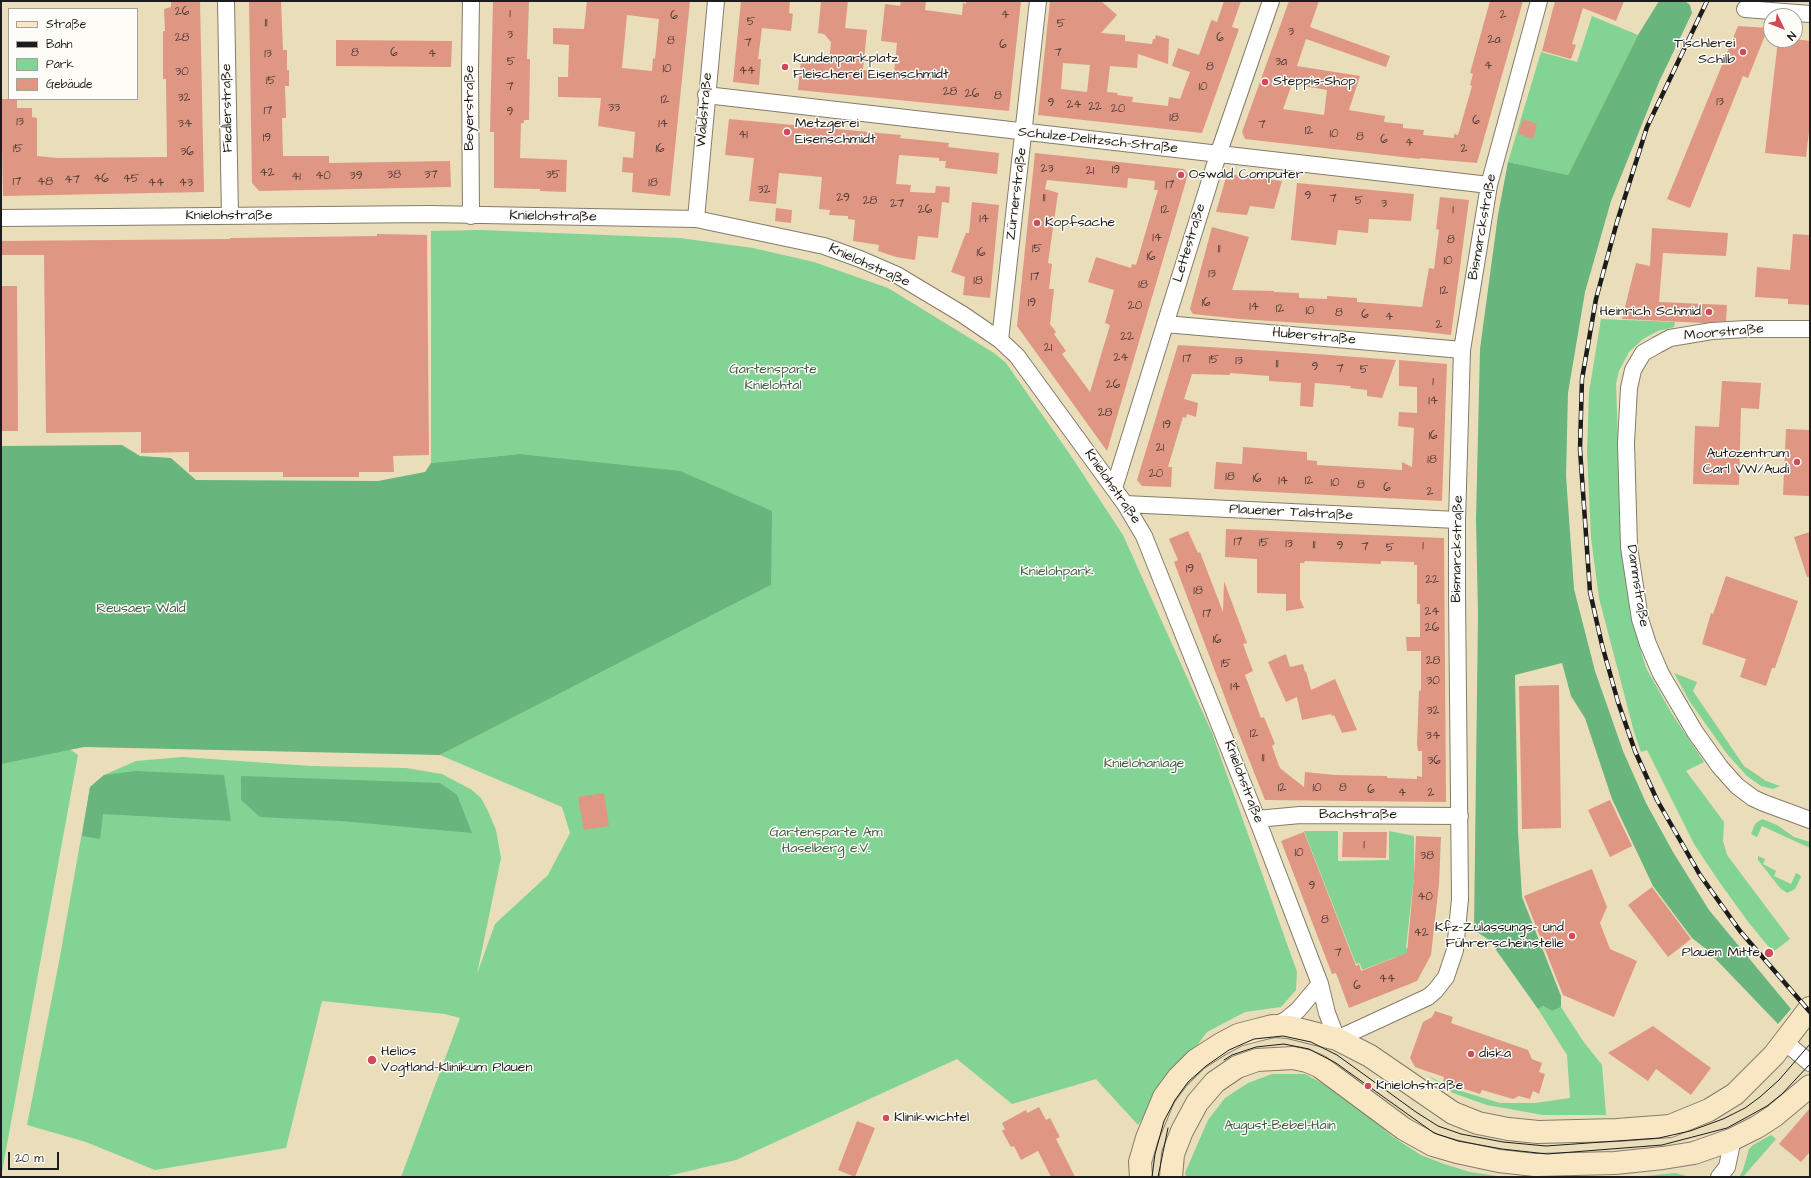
<!DOCTYPE html>
<html>
<head>
<meta charset="utf-8">
<style>
	body { margin:0 }
	#map { position:relative; width:1811px; height:1178px; overflow:hidden; background:#eaddba; font-family:"Architects Daughter",sans-serif }
	canvas { display:block }
	.frame { position:absolute; inset:0; border:2px solid #1c1c1c; pointer-events:none }
	.legend { position:absolute; left:8px; top:8px; width:130px; height:92px; box-sizing:border-box; background:#fdfcf7; border:1px solid #a3a29f; margin:0; padding:5px 7px; list-style:none; font-size:12px; color:#1c1c1c }
	.legend li { display:flex; align-items:center; gap:8px; height:20px }
	.legend b { width:20px; border:1px solid #a3a29f }
	.north { position:absolute; left:1763px; top:8px; width:40px; height:40px; box-sizing:border-box; background:#fdfcf7; border:1px solid #a3a29f; border-radius:50%; rotate:133deg; font-size:11px; font-weight:700; line-height:16px; text-align:center; color:#1c1c1c }
	.north::after { content:''; display:block; margin:auto; width:14px; height:18px; background:#d1495b; clip-path:polygon(50% 0,100% 100%,50% 72%,0 100%) }
	.scale { position:absolute; left:8px; top:1152px; width:51px; height:18px; box-sizing:border-box; border:2px solid #1c1c1c; border-top:0; padding-left:5px; font-size:12px; line-height:14px; white-space:nowrap; color:#1c1c1c; -webkit-text-stroke:3px #fdfcf7; paint-order:stroke }
</style>
</head>
<body>
<div id="map">
<canvas width="1811" height="1178"></canvas>
<div class="frame"></div>
<ul class="legend">
<li><b style="height:5px;background:#f9e7c3"></b>Straße</li>
<li><b style="height:5px;background:#1c1c1c"></b>Bahn</li>
<li><b style="height:11px;background:#82d394"></b>Park</li>
<li><b style="height:11px;background:#df9784"></b>Gebäude</li>
</ul>
<div class="north">N</div>
<div class="scale">20 m</div>
</div>
<script>
const g = document.querySelector('canvas').getContext('2d');
g.lineJoin = 'round';
function fillPath(path, color) { g.fillStyle = color; g.fill(path, 'evenodd'); }
const toPath = rows => new Path2D(rows.map(r => 'M' + r).join(''));
function strokePath(path, color, width, dash) { g.strokeStyle = color; g.lineWidth = width; g.lineCap = dash ? 'butt' : 'round'; g.setLineDash(dash || []); g.stroke(path); }
function label(font, color, halo, rows, align = 'center') {
  g.font = font + ' "Architects Daughter",sans-serif'; g.lineWidth = 3; g.setLineDash([]); g.textBaseline = 'middle'; g.strokeStyle = halo; g.fillStyle = color; for (const [text, x, y, turn = 0] of rows) {
    g.save(); g.translate(x, y); g.rotate((+turn || 0) * Math.PI / 180); g.textAlign = isNaN(turn) ? turn : align; if (halo) g.strokeText(text, 0, 0); g.fillText(text, 0, 0); g.restore();
  }
}
const green = toPath([
	[1592,16,1638,35,1568,175,1508,162,1541,52,1577,62],
	[480,230,680,238,753,248,814,262,888,288,994,353,1006,363,1069,453,1123,535,1212,733,1297,972,1296,990,1281,1007,1245,1012,1207,1032,1138,1125,1096,1079,1012,1104,957,1059,736,1160,663,1177,401,1177,460,1018,445,1014,322,1001,286,1148,155,1170,86,1142,27,1125,59,962,90,787,104,775,136,761,182,757,311,766,406,768,442,774,472,790,481,798,488,811,496,830,501,858,477,974,495,924,548,875,570,833,562,807,440,755,771,585,519,454,431,463,431,231],
	[1601,319,1675,322,1674,327,1658,331,1643,339,1629,352,1619,371,1616,384,1622,557,1631,618,1646,668,1672,714,1704,762,1686,771,1724,822,1723,841,1727,855,1790,939,1773,952,1749,923,1720,883,1694,844,1647,750,1641,752,1634,732,1599,598,1591,538,1587,452,1589,392],
	[1674,673,1697,682,1693,691,1744,766,1766,781,1780,786,1773,789,1761,786,1747,776,1727,754,1690,702],
	[61,743,78,755,1,1177,1,754],
	[1762,819,1777,825,1794,837,1810,842,1810,848,1762,826,1757,837,1751,834,1755,824],
	[1304,831,1338,831,1338,861,1389,860,1389,831,1414,836,1414,876,1406,948,1418,950,1409,967,1420,977,1407,985,1396,957,1362,970,1360,963,1356,964],
	[1758,856,1765,859,1763,864,1776,871,1774,876,1791,884,1796,873,1800,875,1801,877,1795,889,1787,893,1780,888,1758,860],
	[1543,1006,1552,1011,1561,1007,1583,1041,1602,1065,1606,1115,1543,1115,1487,1105,1453,1093,1427,1075,1451,1088,1500,1103,1535,1103,1570,1098,1567,1055,1538,1009],
	[1272,1074,1305,1074,1342,1094,1393,1137,1421,1155,1444,1164,1470,1172,1504,1177,1186,1177,1185,1173,1208,1120,1225,1098,1248,1083],
	[1771,1135,1776,1139,1743,1177,1739,1177,1743,1170,1749,1149,1753,1145],
	[1675,1173,1690,1177,1635,1177]
]);
const forest = toPath([
	[1659,1,1685,1,1690,5,1692,13,1659,82,1611,201,1585,292,1568,393,1566,476,1574,589,1595,671,1623,751,1646,803,1673,852,1709,910,1791,1009,1778,1024,1706,949,1692,938,1653,886,1612,799,1585,718,1571,696,1562,663,1515,675,1518,832,1522,897,1561,996,1561,1007,1552,1011,1543,1006,1538,1009,1489,940,1474,930,1478,614,1476,519,1480,349,1498,215,1508,162,1568,175,1638,35],
	[122,445,140,456,171,458,196,480,378,481,425,472,431,463,519,454,680,471,772,511,771,585,440,755,84,747,1,764,1,446],
	[136,771,224,775,231,821,103,814,100,839,82,836,90,787,104,775],
	[241,776,440,783,457,795,472,833,341,821,260,817,241,800]
]);
const building = toPath([
	[171,1,200,1,204,192,3,196,1,99,17,99,17,108,32,108,32,117,37,118,37,156,58,158,167,157,166,79,163,79,163,31,165,31,164,9,171,7],
	[249,1,281,1,283,50,287,50,287,70,289,70,289,86,285,86,286,118,282,118,283,156,329,156,329,163,450,161,451,187,259,191,252,183],
	[493,1,529,1,527,59,530,59,529,120,524,120,524,123,521,123,520,158,567,160,566,192,540,191,540,189,494,188,494,132,490,132],
	[587,1,690,1,670,196,632,192,633,173,622,172,623,157,633,158,635,132,598,126,601,98,558,97,558,77,568,77,569,45,553,44,553,28,584,29],
	[627,15,659,19,655,59,653,58,652,71,622,68],
	[741,1,790,1,789,13,793,14,791,31,762,28,758,59,761,59,759,85,733,82],
	[821,1,848,1,845,28,867,30,863,70,894,73,897,43,881,41,885,4,900,6,901,1,926,1,925,10,962,15,963,3,966,4,966,1,1021,1,1009,111,798,90,801,60,829,63,831,42,824,34,818,33],
	[1050,1,1101,1,1117,15,1101,33,1125,35,1125,41,1152,44,1153,39,1155,39,1156,35,1169,39,1168,64,1138,54,1137,68,1110,66,1107,92,1118,93,1117,95,1133,97,1132,102,1168,106,1169,97,1180,99,1190,72,1172,66,1178,48,1199,55,1211,21,1212,20,1217,22,1224,1,1241,1,1232,27,1239,29,1202,133,1038,115],
	[1063,63,1090,65,1087,92,1061,89],
	[1289,1,1319,1,1310,27,1390,56,1386,67,1306,39,1297,66,1360,76,1349,110,1385,116,1384,122,1403,124,1403,128,1424,130,1423,135,1454,138,1454,134,1458,135,1472,86,1470,85,1473,74,1470,73,1490,1,1523,1,1477,163,1420,158,1420,159,1245,139,1242,132],
	[1292,84,1327,90,1324,115,1283,109],
	[1555,1,1624,1,1616,21,1583,8,1572,44,1576,45,1571,59,1542,51],
	[1738,26,1768,28,1748,78,1743,76,1690,208,1667,199],
	[1795,39,1810,41,1810,123,1806,157,1765,153,1778,40],
	[336,40,452,41,451,67,336,66],
	[729,119,901,135,900,138,949,143,948,147,999,153,997,174,945,168,946,161,939,161,939,158,899,155,896,184,911,185,910,192,935,193,936,186,950,187,949,203,942,202,938,238,918,236,915,260,896,257,878,251,879,245,853,241,855,220,848,219,848,216,829,215,830,210,819,209,822,177,779,173,776,204,749,201,754,158,725,155],
	[1523,119,1537,124,1533,139,1518,134],
	[1035,153,1184,169,1188,174,1107,451,1017,326],
	[1128,178,1155,181,1154,190,1158,190,1136,265,1132,264,1131,268,1096,257,1088,282,1114,290,1105,323,1110,325,1090,392,1062,354,1066,351,1054,334,1056,332,1050,324,1054,289,1049,289,1052,264,1048,263,1058,193,1045,189,1047,180,1127,188],
	[1227,174,1282,181,1274,209,1250,206,1247,215,1216,212],
	[1297,183,1414,194,1411,221,1369,219,1368,233,1338,230,1336,245,1291,240],
	[1440,197,1469,200,1451,335,1409,330,1240,319,1193,314,1190,309,1212,227,1249,237,1232,290,1274,291,1274,292,1299,293,1299,298,1327,299,1327,296,1357,298,1357,302,1422,307,1429,268,1434,269,1439,230,1436,229],
	[972,202,999,205,990,298,963,295,965,277,951,272,966,233,969,233],
	[776,208,792,210,791,223,775,221],
	[1652,228,1728,233,1726,256,1663,253,1659,302,1727,305,1726,321,1704,323,1622,319,1636,263,1650,266],
	[377,234,427,235,429,455,393,456,394,472,359,472,359,477,283,477,283,472,189,472,189,452,141,453,141,432,46,433,44,255,1,255,1,241,230,239,230,238,377,236],
	[1793,234,1810,235,1810,305,1788,304,1788,299,1755,297,1757,267,1790,270],
	[1,286,17,286,18,431,1,431],
	[1178,345,1303,353,1396,360,1382,398,1367,396,1367,390,1350,388,1351,386,1315,383,1313,407,1300,406,1301,383,1269,381,1269,376,1230,373,1230,375,1192,374,1184,399,1198,403,1196,417,1187,414,1186,418,1183,417,1168,467,1172,467,1171,487,1142,486,1137,480],
	[1399,360,1447,364,1442,501,1214,489,1216,462,1242,464,1243,447,1307,452,1307,460,1317,461,1317,465,1402,470,1402,462,1412,467,1414,428,1398,426,1399,412,1417,413,1417,387,1399,386],
	[1722,381,1761,383,1759,409,1741,408,1739,485,1693,484,1695,426,1719,427],
	[1786,429,1810,430,1810,496,1783,495],
	[1226,529,1444,538,1446,802,1265,800,1233,719,1174,562,1178,560,1169,539,1188,531,1198,553,1200,552,1223,612,1224,581,1247,643,1243,644,1253,671,1245,675,1261,718,1264,717,1275,744,1272,746,1279,766,1281,769,1304,787,1305,772,1335,775,1387,776,1387,778,1417,779,1417,776,1422,777,1422,751,1418,751,1417,744,1419,691,1421,690,1421,651,1407,651,1406,637,1420,637,1420,604,1417,604,1417,565,1414,565,1414,562,1381,561,1381,564,1305,561,1304,563,1300,563,1300,599,1304,608,1286,611,1286,594,1257,593,1257,559,1225,557],
	[1810,532,1810,577,1807,577,1794,537],
	[1726,576,1798,601,1775,668,1772,668,1766,686,1740,677,1746,659,1702,644,1711,613,1713,614],
	[1286,654,1290,667,1303,664,1305,672,1306,671,1311,690,1335,679,1357,730,1342,733,1334,715,1332,716,1331,714,1302,720,1297,697,1286,702,1268,662],
	[1559,685,1561,828,1522,829,1519,686],
	[604,793,609,826,584,830,578,797],
	[1610,800,1632,846,1610,857,1588,810],
	[1304,832,1356,966,1359,964,1361,971,1407,953,1414,876,1416,836,1441,837,1439,884,1431,955,1417,981,1349,1008,1336,973,1332,974,1281,841],
	[1343,832,1387,832,1386,858,1342,857],
	[1592,869,1607,907,1600,923,1610,949,1637,961,1614,1017,1563,995,1524,896],
	[1652,887,1691,939,1668,957,1628,905],
	[1435,1011,1453,1017,1451,1023,1528,1050,1532,1059,1542,1063,1539,1072,1545,1074,1539,1094,1533,1091,1530,1099,1519,1096,1513,1099,1482,1090,1480,1094,1443,1082,1444,1077,1415,1067,1410,1058,1423,1022,1432,1017],
	[1653,1026,1711,1068,1691,1095,1656,1069,1648,1081,1608,1053],
	[1039,1107,1046,1120,1050,1118,1060,1137,1056,1139,1075,1177,1051,1177,1038,1151,1021,1160,1014,1146,1011,1147,1002,1131,1005,1129,1002,1123,1026,1110,1027,1113],
	[1810,1108,1810,1152,1801,1162,1779,1144],
	[857,1121,875,1128,855,1177,838,1170]
]);
const street = toPath([
	[226,1,230,216],
	[1745,9,1810,14],
	[706,95,1489,185],
	[471,216,470,70,471,1],
	[1,218,430,214,696,219,824,246,860,259,897,275,962,314,1000,340,1017,356,1125,504,1144,536,1257,819,1320,984,1327,1013,1337,1039,1428,997,1435,991,1446,977,1455,950,1460,899,1457,594,1457,520,1462,350,1489,185,1539,1],
	[696,219,716,1],
	[1165,324,1462,350],
	[1810,329,1747,329,1712,331,1670,338,1657,345,1643,353,1633,370,1629,388,1626,443,1629,547,1640,619,1648,644,1661,674,1695,732,1720,767,1737,786,1753,798,1764,803,1810,820],
	[1000,340,1038,1],
	[1114,488,1218,155,1271,1],
	[1125,504,1457,520],
	[1257,819,1300,815,1460,816],
	[1273,1026,1286,1020,1298,1010,1320,984],
	[1785,1042,1810,1063],
	[1719,1177,1727,1167,1731,1148,1731,1140]
]);
const secondary = toPath([
	[1141,1177,1140,1162,1147,1138,1164,1097,1178,1078,1196,1060,1221,1044,1238,1035,1253,1031,1273,1026,1289,1027,1337,1039,1370,1056,1453,1113,1478,1123,1508,1129,1538,1132,1617,1130,1670,1126,1709,1110,1735,1094,1774,1055,1810,1008],
	[1171,1177,1173,1154,1182,1131,1197,1103,1215,1082,1237,1067,1257,1060,1293,1058,1307,1061,1319,1066,1404,1129,1433,1145,1457,1152,1499,1161,1535,1165,1615,1163,1663,1158,1694,1153,1731,1140,1757,1127,1774,1116,1810,1086]
]);
const tram = toPath([
	[1224,1060,1232,1055,1256,1047,1284,1044,1309,1049,1336,1063,1434,1133,1458,1141,1502,1149,1547,1154,1662,1145,1727,1128,1767,1106,1782,1094,1810,1064],
	[1152,1177,1155,1154,1164,1121,1175,1100,1188,1082,1206,1066,1229,1050,1254,1039,1283,1036,1311,1042,1337,1055,1416,1112,1438,1126,1461,1134,1503,1142,1546,1146,1659,1138,1690,1131,1723,1119,1745,1108,1760,1097,1779,1080,1810,1044],
	[1158,1177,1168,1128]
]);
const rail = toPath([
	[1707,1,1647,127,1617,222,1596,299,1582,379,1580,449,1590,592,1602,645,1618,702,1635,751,1657,800,1700,875,1740,931,1810,1012]
]);
const markers = [
	[1743,52,4,"#d1495b"],
	[785,67,4,"#d1495b"],
	[1265,82,4,"#d1495b"],
	[787,132,4,"#d1495b"],
	[1181,175,4,"#d1495b"],
	[1037,223,4,"#d1495b"],
	[1709,312,4,"#d1495b"],
	[1797,462,4,"#d1495b"],
	[1572,936,4,"#d1495b"],
	[1769,953,5,"#d1495b"],
	[1471,1054,4,"#d1495b"],
	[372,1060,5,"#d1495b"],
	[1368,1086,4,"#d1495b"],
	[886,1118,4,"#d1495b"]
];
const numberNames = [
	["26",182,12],
	["1",510,14],
	["4",1005,15],
	["2",1503,15],
	["6",674,16],
	["5",751,22],
	["11",266,23],
	["5",1061,24],
	["3",1291,32],
	["3",510,35],
	["28",182,38],
	["6",1220,38],
	["2a",1494,40],
	["8",671,41],
	["7",748,43],
	["6",1003,45],
	["8",355,53],
	["6",394,53],
	["7",1058,53],
	["13",268,54],
	["4",432,54],
	["5",511,62],
	["3a",1281,62],
	["4",1488,66],
	["8",1210,67],
	["10",667,69],
	["44",747,71],
	["30",182,72],
	["15",271,81],
	["7",510,87],
	["10",1203,87],
	["28",950,92],
	["26",972,94],
	["8",998,96],
	["32",184,98],
	["12",665,100],
	["13",1720,102],
	["9",1051,103],
	["24",1074,105],
	["22",1095,107],
	["33",614,108],
	["20",1118,109],
	["17",268,111],
	["9",510,112],
	["18",1174,118],
	["6",1476,121],
	["13",20,122],
	["34",185,124],
	["14",663,124],
	["7",1262,125],
	["12",1309,131],
	["10",1334,134],
	["41",743,135],
	["8",1360,137],
	["19",267,138],
	["6",1384,140],
	["4",1409,143],
	["15",18,149],
	["16",660,149],
	["2",1464,149],
	["36",187,152],
	["23",1047,169],
	["19",1116,170],
	["21",1090,171],
	["42",267,173],
	["38",394,175],
	["37",431,175],
	["35",553,175],
	["40",323,176],
	["39",356,176],
	["41",296,177],
	["46",101,179],
	["45",131,179],
	["47",72,180],
	["17",17,182],
	["48",45,182],
	["44",156,183],
	["43",186,183],
	["18",653,183],
	["17",1170,185],
	["32",764,190],
	["9",1308,196],
	["29",843,198],
	["11",1044,198],
	["7",1333,199],
	["28",870,201],
	["5",1359,201],
	["27",897,204],
	["3",1384,204],
	["26",925,210],
	["12",1165,210],
	["1",1453,210],
	["14",984,219],
	["14",1157,238],
	["8",1451,240],
	["15",1037,249],
	["11",1219,249],
	["16",981,253],
	["16",1151,257],
	["10",1448,261],
	["13",1212,274],
	["17",1035,277],
	["18",978,281],
	["18",1143,285],
	["12",1444,291],
	["19",1032,303],
	["16",1206,303],
	["20",1135,306],
	["14",1254,307],
	["12",1280,309],
	["10",1310,311],
	["8",1339,313],
	["6",1365,315],
	["4",1389,317],
	["2",1439,325],
	["22",1127,337],
	["21",1048,348],
	["24",1121,358],
	["17",1187,359],
	["15",1214,360],
	["13",1239,361],
	["11",1277,364],
	["9",1315,367],
	["7",1340,369],
	["5",1364,370],
	["1",1433,382],
	["26",1113,385],
	["14",1433,401],
	["28",1105,413],
	["19",1167,425],
	["16",1433,436],
	["21",1160,448],
	["18",1432,460],
	["20",1156,474],
	["18",1230,477],
	["16",1257,479],
	["14",1283,481],
	["12",1309,481],
	["10",1335,483],
	["8",1361,485],
	["6",1387,488],
	["2",1430,492],
	["17",1238,542],
	["15",1264,543],
	["13",1289,544],
	["11",1314,545],
	["9",1340,546],
	["1",1423,546],
	["7",1365,547],
	["5",1390,548],
	["19",1190,569],
	["22",1432,580],
	["18",1198,591],
	["24",1432,612],
	["17",1207,614],
	["26",1432,628],
	["16",1217,640],
	["28",1433,661],
	["15",1226,664],
	["30",1433,681],
	["14",1235,687],
	["32",1433,711],
	["12",1254,734],
	["34",1433,736],
	["11",1263,758],
	["36",1434,761],
	["12",1282,788],
	["10",1317,788],
	["8",1343,788],
	["6",1371,790],
	["4",1402,793],
	["2",1431,793],
	["1",1364,845],
	["10",1299,853],
	["38",1427,856],
	["9",1312,886],
	["40",1425,897],
	["8",1325,920],
	["42",1421,933],
	["7",1338,953],
	["44",1387,979],
	["6",1357,986]
];
const poiNames = [
	["Tischlerei",1735,44,"right"],
	["Schilb",1735,60,"right"],
	["Kundenparkplatz",793,59],
	["Fleischerei Eisenschmidt",793,75],
	["Steppis-Shop",1273,82],
	["Metzgerei",795,124],
	["Eisenschmidt",795,140],
	["Oswald Computer",1189,175],
	["Kopfsache",1045,223],
	["Heinrich Schmid",1701,312,"right"],
	["Autozentrum",1789,454,"right"],
	["Carl VW/Audi",1789,470,"right"],
	["Kfz-Zulassungs- und",1564,928,"right"],
	["Führerscheinstelle",1564,944,"right"],
	["Plauen Mitte",1760,953,"right"],
	["Helios",381,1052],
	["Vogtland-Klinikum Plauen",381,1068],
	["diska",1479,1054],
	["Knielohstraße",1376,1086],
	["Klinikwichtel",894,1118]
];
const streetNames = [
	["Fiedlerstraße",228,108,-91],
	["Beyerstraße",470,108,-90],
	["Waldstraße",705,110,-85],
	["Schulze-Delitzsch-Straße",1098,141,6],
	["Zürnerstraße",1017,194,-83],
	["Knielohstraße",229,216],
	["Knielohstraße",553,217,1],
	["Bismarckstraße",1483,227,-80],
	["Lettestraße",1190,243,-73],
	["Knielohstraße",869,266,24],
	["Moorstraße",1724,333,-5],
	["Huberstraße",1314,337,5],
	["Knielohstraße",1112,487,55],
	["Plauener Talstraße",1291,513,3],
	["Bismarckstraße",1458,549,-89],
	["Dammstraße",1637,586,81],
	["Knielohstraße",1243,782,69],
	["Bachstraße",1358,815]
];
const parkNames = [
	["Gartensparte",773,370],
	["Knielohtal",773,386],
	["Knielohpark",1057,572],
	["Reusaer Wald",141,609],
	["Knielohanlage",1144,764],
	["Gartensparte Am",826,833],
	["Haselberg e.V.",826,849],
	["August-Bebel-Hain",1280,1126]
];
fillPath(green, '#82d394');
fillPath(forest, '#69b57e');
fillPath(building, '#df9784');
strokePath(street, '#837c6b', 18);
strokePath(secondary, '#837c6b', 24);
strokePath(street, '#fff', 16);
strokePath(secondary, '#f9e7c3', 22);
strokePath(tram, '#1c1c1c', 1);
strokePath(rail, '#1c1c1c', 4.5);
strokePath(rail, '#fdfcf7', 3, [9]);
for (const [x, y, r, color] of markers) { const dot = new Path2D(); dot.arc(x, y, r, 0, 2 * Math.PI); g.fillStyle = color; g.fill(dot); strokePath(dot, '#fdfcf7', 1.5); }
label('12px', '#4d3b36', null, numberNames);
label('14px', '#1c1c1c', '#fdfcf7', poiNames, 'left');
label('14px', '#1c1c1c', '#fdfcf7', streetNames);
label('14px', '#405c46', '#fdfcf7', parkNames);
</script>
</body>
</html>
